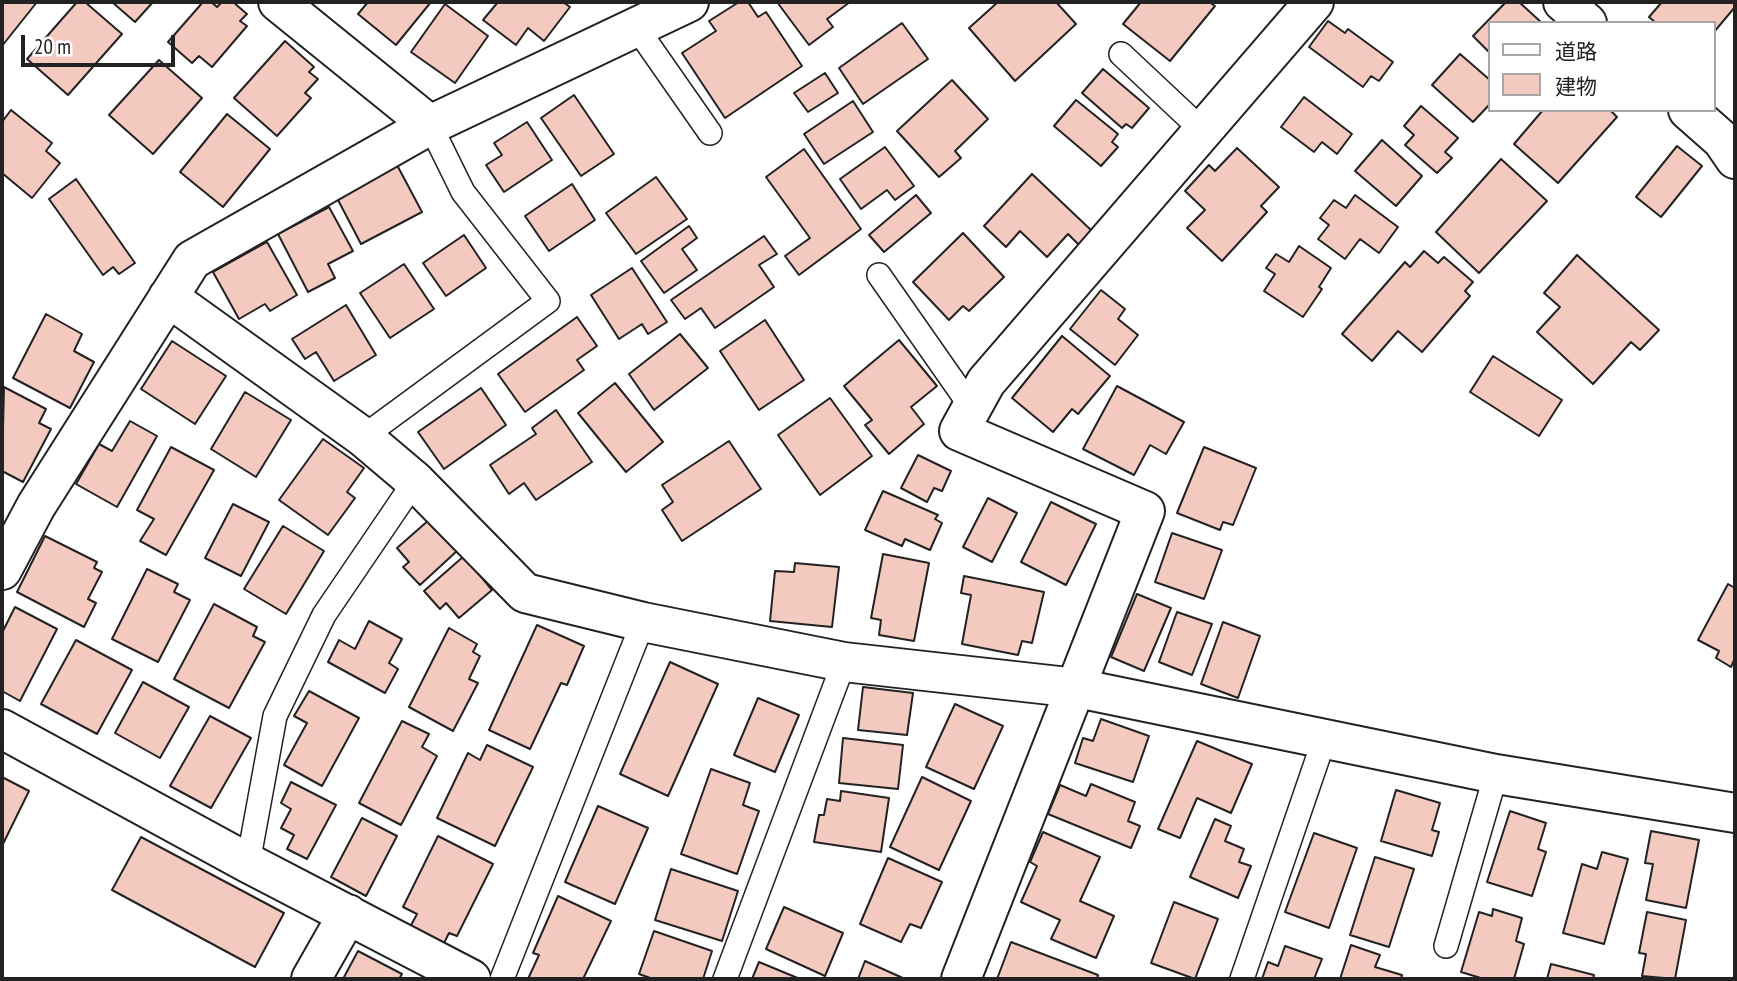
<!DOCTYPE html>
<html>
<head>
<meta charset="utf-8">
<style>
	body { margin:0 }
	#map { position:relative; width:1737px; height:981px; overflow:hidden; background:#fff; font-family:"PT Sans Narrow","Noto Sans JP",sans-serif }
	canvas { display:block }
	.frame { position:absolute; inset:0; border:4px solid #222; pointer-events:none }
	.legend { position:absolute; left:1488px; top:21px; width:228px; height:91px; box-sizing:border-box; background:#fff; border:2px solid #a7a7a7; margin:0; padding:9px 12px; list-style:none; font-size:21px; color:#222 }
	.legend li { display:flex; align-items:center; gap:14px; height:35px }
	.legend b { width:35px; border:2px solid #a7a7a7 }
	.scale { position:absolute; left:21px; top:35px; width:154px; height:32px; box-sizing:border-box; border:4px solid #222; border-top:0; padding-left:9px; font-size:21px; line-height:24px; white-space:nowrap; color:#222; -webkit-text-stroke:5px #fff; paint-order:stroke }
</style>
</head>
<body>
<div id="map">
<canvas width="1737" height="981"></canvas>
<div class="frame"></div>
<ul class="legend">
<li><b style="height:9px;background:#fff"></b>道路</li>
<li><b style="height:19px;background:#f3c9c0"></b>建物</li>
</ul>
<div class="scale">20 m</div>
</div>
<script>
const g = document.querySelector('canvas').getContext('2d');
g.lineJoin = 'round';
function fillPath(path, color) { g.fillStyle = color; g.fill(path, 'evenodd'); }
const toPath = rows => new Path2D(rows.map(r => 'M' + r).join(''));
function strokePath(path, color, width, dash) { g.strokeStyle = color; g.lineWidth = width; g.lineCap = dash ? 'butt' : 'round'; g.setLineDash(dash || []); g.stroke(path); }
const building = toPath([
	[2,2,37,2,2,46,2,2],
	[77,2,85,2,122,34,68,95,27,59,77,2],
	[112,2,153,2,135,22,112,2],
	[203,2,211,2,217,7,222,2,233,2,247,14,240,21,247,26,212,67,199,56,192,63,168,42,203,2],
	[368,2,431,2,396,45,358,14,368,2],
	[498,2,563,2,570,7,544,41,528,28,516,45,483,20,498,2],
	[739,2,748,2,758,17,766,12,802,66,725,118,682,53,716,31,709,21,739,2],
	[777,2,850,2,827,19,833,27,809,45,777,2],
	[998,2,1056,2,1076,24,1015,81,969,28,998,2],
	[1141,2,1209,2,1215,6,1170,61,1123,24,1141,2],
	[1506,2,1519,2,1542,23,1490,23,1490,53,1473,36,1506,2],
	[1662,2,1735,2,1735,7,1714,32,1714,23,1656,23,1649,17,1662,2],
	[445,4,488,36,455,83,411,52,445,4],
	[1328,21,1345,33,1348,29,1393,62,1379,81,1371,76,1363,87,1309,47,1328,21],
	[902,23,928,59,863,104,839,68,902,23],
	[285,41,314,67,309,72,318,79,305,93,311,98,277,136,234,98,285,41],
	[1460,54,1490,80,1490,104,1473,122,1432,85,1460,54],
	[159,60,202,98,153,154,109,115,159,60],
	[1103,69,1149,108,1132,128,1126,124,1122,128,1082,93,1103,69],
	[825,73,838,93,808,112,794,93,825,73],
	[952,80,988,119,955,151,961,158,939,177,897,131,952,80],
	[574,95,614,154,581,176,541,118,574,95],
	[1304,97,1352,134,1337,154,1322,142,1314,152,1281,127,1304,97],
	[1076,100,1118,134,1112,142,1118,147,1101,166,1054,126,1076,100],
	[853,101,873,132,824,164,804,134,853,101],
	[1421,106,1458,138,1445,152,1452,158,1437,173,1405,145,1414,135,1404,126,1421,106],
	[11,110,52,143,46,151,60,163,32,198,2,173,2,122,11,110],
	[1543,110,1610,110,1617,117,1558,183,1514,144,1543,110],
	[227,114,270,149,223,207,180,172,227,114],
	[527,122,552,160,504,192,486,165,502,155,494,143,527,122],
	[1382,140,1422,176,1396,206,1355,171,1382,140],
	[1677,146,1702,166,1661,217,1636,197,1677,146],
	[885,147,914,186,895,200,887,190,861,209,840,179,885,147],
	[1237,148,1279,187,1261,206,1267,212,1222,261,1187,228,1205,210,1185,191,1209,165,1215,171,1237,148],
	[804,149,861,229,799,275,785,256,810,238,766,177,804,149],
	[1501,159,1547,201,1479,273,1436,232,1501,159],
	[397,165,422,212,361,244,337,198,397,165],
	[1032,174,1092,231,1079,245,1068,234,1047,257,1020,231,1006,247,984,226,1032,174],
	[656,177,687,219,636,254,606,213,656,177],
	[76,179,135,263,119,274,113,267,103,275,49,199,76,179],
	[572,184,595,220,549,251,525,216,572,184],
	[916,195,931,213,884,252,869,235,916,195],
	[1355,195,1398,227,1379,253,1360,239,1345,259,1318,239,1329,225,1320,218,1334,200,1346,208,1355,195],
	[329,207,353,251,328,264,335,278,308,292,278,234,329,207],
	[689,226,697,238,682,249,697,270,664,293,641,261,689,226],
	[963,233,1004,277,969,311,963,306,949,320,913,282,963,233],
	[464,235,486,268,446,296,423,263,464,235],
	[764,236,777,254,759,265,774,287,715,328,701,308,685,319,671,300,764,236],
	[267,242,297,295,270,311,265,304,239,319,213,272,267,242],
	[1299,246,1331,268,1319,287,1322,289,1303,317,1264,291,1275,274,1266,268,1276,254,1289,262,1299,246],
	[1424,251,1438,263,1444,257,1473,282,1465,291,1470,296,1422,352,1398,331,1372,361,1342,334,1405,262,1410,267,1424,251],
	[1577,255,1659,330,1640,350,1631,342,1593,384,1537,332,1560,307,1544,293,1577,255],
	[404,264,434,309,390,338,360,293,404,264],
	[632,268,667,322,648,334,642,324,619,339,591,295,632,268],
	[1101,290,1125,309,1118,319,1138,335,1115,365,1070,329,1101,290],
	[346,305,376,355,334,381,316,352,305,359,292,339,346,305],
	[46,314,82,334,74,351,94,362,70,408,13,378,46,314],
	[577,317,597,346,577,360,584,370,525,412,498,374,577,317],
	[765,320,804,380,759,410,720,351,765,320],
	[680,334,708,368,654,410,629,374,680,334],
	[1062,336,1110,376,1078,414,1072,409,1053,432,1012,398,1062,336],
	[899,340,937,386,911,407,924,424,889,454,865,425,872,420,844,386,899,340],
	[172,341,226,376,195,424,141,389,172,341],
	[1493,356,1562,400,1539,436,1470,392,1493,356],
	[615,383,663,442,626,472,578,413,615,383],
	[1117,386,1184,422,1166,454,1150,445,1134,475,1083,449,1117,386],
	[4,387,46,409,39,423,51,429,23,482,2,471,4,387],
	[481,388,506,425,444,469,418,432,481,388],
	[245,392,291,420,256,477,211,449,245,392],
	[830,398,872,456,820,495,778,435,830,398],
	[556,410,592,462,536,500,524,483,509,494,490,465,536,434,532,428,556,410],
	[130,421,157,436,117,507,76,484,99,444,112,451,130,421],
	[323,439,364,468,347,492,355,498,328,535,279,500,323,439],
	[729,441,761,489,682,541,662,510,673,502,662,485,729,441],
	[171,447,214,470,166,555,140,541,154,519,137,510,171,447],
	[1204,447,1256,468,1233,525,1223,522,1220,530,1177,513,1204,447],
	[918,455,951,471,942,491,934,488,927,502,901,488,918,455],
	[883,491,938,515,935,519,942,523,930,550,905,539,902,546,865,530,883,491],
	[988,498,1017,513,992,562,963,547,988,498],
	[1051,502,1096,524,1066,585,1021,562,1051,502],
	[233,504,269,522,241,576,205,558,233,504],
	[430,519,458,550,420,585,403,567,409,562,397,548,430,519],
	[283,526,324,551,286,614,244,589,283,526],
	[1172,533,1222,550,1204,599,1155,582,1172,533],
	[45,536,97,562,94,568,102,572,88,599,96,603,84,627,17,592,45,536],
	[883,554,929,563,914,641,879,635,881,620,871,618,883,554],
	[464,556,492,590,459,618,446,603,440,609,424,591,464,556],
	[795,563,839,567,832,627,770,621,775,571,794,572,795,563],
	[147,569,178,584,174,592,190,600,158,662,112,639,147,569],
	[964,576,1044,592,1032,643,1022,641,1018,655,962,644,971,595,961,593,964,576],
	[1728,584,1735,588,1735,658,1731,667,1716,658,1719,651,1698,640,1728,584],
	[1137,594,1171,608,1144,671,1111,657,1137,594],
	[214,604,257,627,253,636,265,642,229,708,174,679,214,604],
	[15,607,57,629,20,701,2,691,2,633,15,607],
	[1177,612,1212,624,1192,675,1159,662,1177,612],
	[369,621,402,639,389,663,398,669,385,693,328,662,339,640,355,649,369,621],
	[1223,622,1260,636,1238,698,1201,684,1223,622],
	[537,625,584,646,567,685,561,683,530,749,489,730,537,625],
	[449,628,477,644,473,652,480,656,469,679,478,683,453,731,409,707,449,628],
	[76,640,132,670,97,734,41,704,76,640],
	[670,662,718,684,668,796,620,774,670,662],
	[143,682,189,707,160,758,115,733,143,682],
	[863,687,913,693,907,735,858,730,863,687],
	[309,691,359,718,322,786,284,765,307,723,294,716,309,691],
	[758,698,799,715,775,772,734,755,758,698],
	[955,704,1003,726,974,789,926,767,955,704],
	[210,716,251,738,211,808,170,786,210,716],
	[1101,719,1149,736,1133,782,1075,763,1083,738,1093,741,1101,719],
	[402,721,429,734,422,747,437,756,401,825,359,803,402,721],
	[843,738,903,745,898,789,839,783,843,738],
	[1197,741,1252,764,1231,813,1197,798,1180,838,1158,829,1197,741],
	[487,745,533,767,495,846,437,818,468,753,480,760,487,745],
	[711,769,750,783,743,805,759,811,737,874,681,854,711,769],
	[2,777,29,791,2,846,2,777],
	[922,777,971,801,939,870,890,847,922,777],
	[291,782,336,805,307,859,287,849,294,835,281,828,291,809,281,803,291,782],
	[1091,784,1135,802,1128,821,1140,826,1131,848,1048,814,1060,785,1086,796,1091,784],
	[1396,790,1440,803,1432,830,1439,832,1432,856,1381,841,1396,790],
	[841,791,889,798,881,852,814,842,819,815,824,815,827,799,840,801,841,791],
	[598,806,648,828,615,904,565,882,598,806],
	[1510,811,1546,823,1538,849,1546,852,1532,896,1487,882,1510,811],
	[362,818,397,836,366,896,331,877,362,818],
	[1215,819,1231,826,1225,841,1244,849,1239,862,1251,866,1238,898,1190,877,1215,819],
	[1651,831,1699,840,1686,908,1646,900,1653,864,1645,863,1651,831],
	[1043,832,1100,857,1080,901,1114,916,1096,958,1051,939,1060,920,1021,902,1037,866,1030,862,1043,832],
	[1314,833,1357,848,1329,928,1285,912,1314,833],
	[438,836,493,864,457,936,449,933,443,945,409,929,417,914,403,907,438,836],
	[141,837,284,913,255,967,112,890,141,837],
	[1602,852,1628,859,1604,944,1563,933,1582,864,1597,869,1602,852],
	[1375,857,1414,869,1389,947,1350,935,1375,857],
	[888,858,942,882,921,928,910,924,901,942,860,924,888,858],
	[671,869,738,891,722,941,655,920,671,869],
	[558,896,611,921,583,979,528,979,539,955,533,953,558,896],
	[1174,902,1218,919,1195,979,1151,963,1174,902],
	[784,907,843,933,825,976,766,949,784,907],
	[1493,909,1522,918,1516,941,1524,944,1514,979,1484,979,1461,972,1479,912,1492,916,1493,909],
	[1647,912,1686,920,1675,979,1642,976,1646,954,1639,953,1647,912],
	[654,931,712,951,703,979,653,979,639,974,654,931],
	[1011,942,1098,975,1097,979,997,979,1011,942],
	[1351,945,1380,955,1375,967,1402,975,1401,979,1340,979,1351,945],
	[1285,946,1322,959,1314,979,1262,979,1268,962,1278,966,1285,946],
	[358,951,402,974,399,979,343,979,358,951],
	[865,961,905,979,858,979,865,961],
	[759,962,800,979,752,979,759,962],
	[1551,964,1594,975,1593,979,1547,979,1551,964]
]);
const service = toPath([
	[636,27,710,133],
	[1121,54,1203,131],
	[879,275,972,408],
	[363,437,548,301,463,192,430,125],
	[248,863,275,716,324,615,415,481],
	[1446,946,1496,774],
	[502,979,643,622],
	[725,979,844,662],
	[1242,979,1325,737]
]);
const minor = toPath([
	[278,2,430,125],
	[1563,2,1587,23],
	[1688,110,1722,140,1735,159],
	[168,297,363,437,415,481,525,593,643,622,844,662,1077,688,1496,774,1735,813],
	[2,570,36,506,192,260,430,125,689,2],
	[2,729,248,863,471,979],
	[311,979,348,914],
	[961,979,1145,511,959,431,986,382,1314,2]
]);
fillPath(building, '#f3c9c0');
strokePath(building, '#222', 2);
strokePath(service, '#222', 26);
strokePath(minor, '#222', 42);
strokePath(service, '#fff', 23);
strokePath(minor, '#fff', 38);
</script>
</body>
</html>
